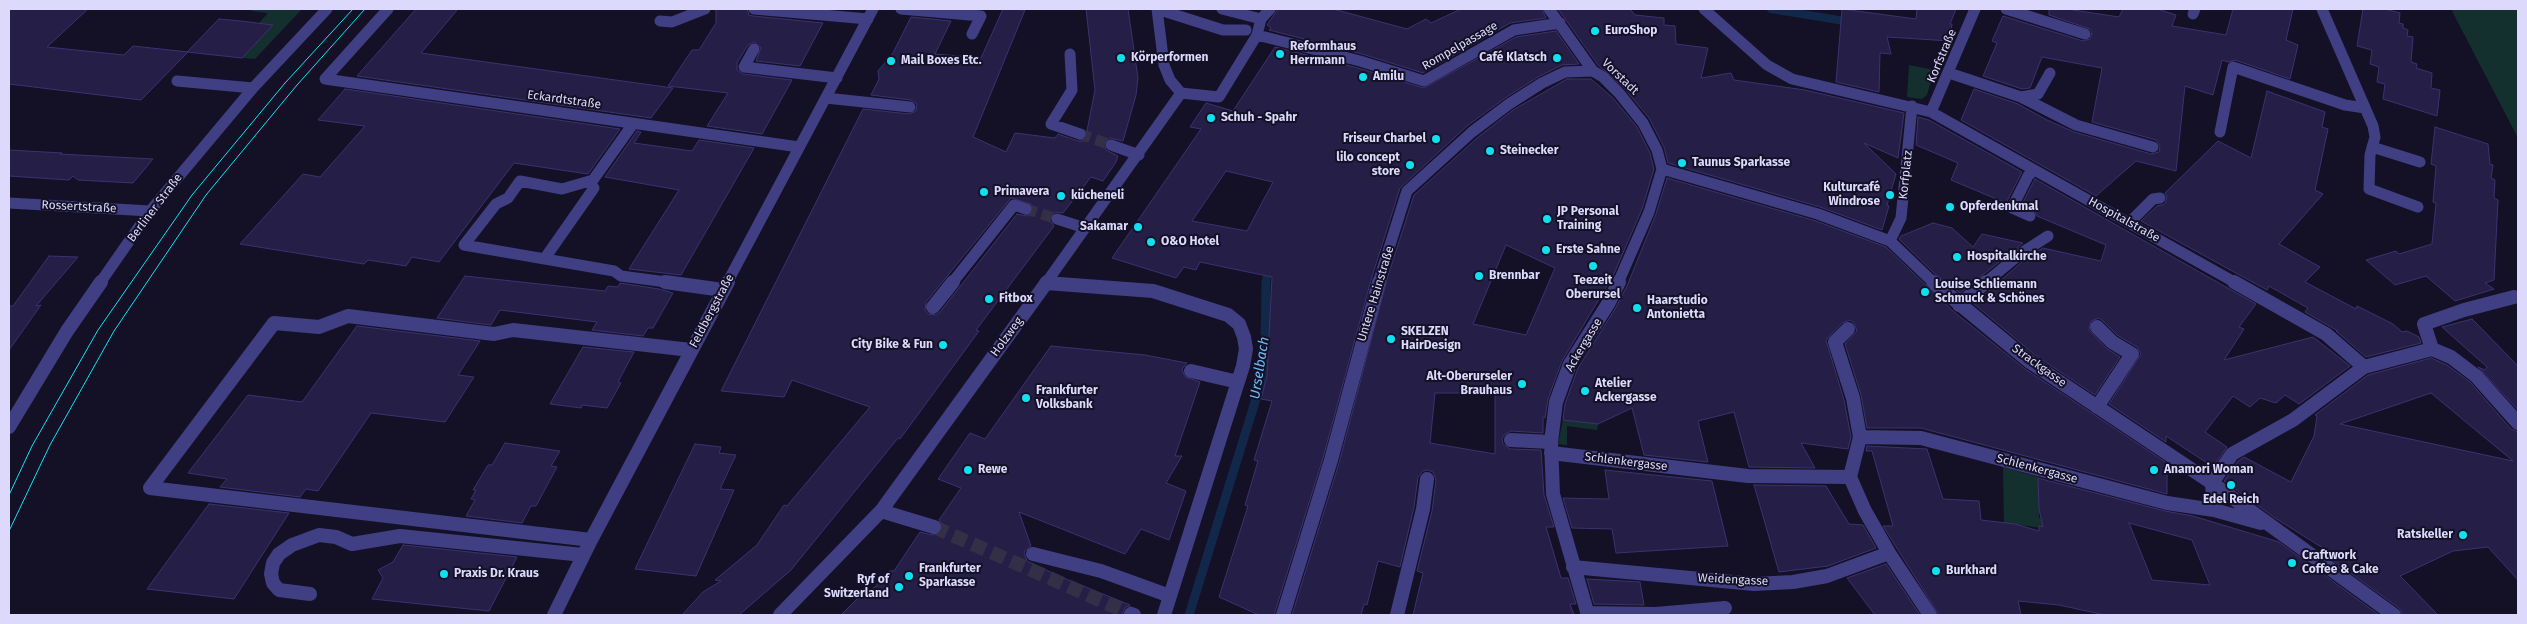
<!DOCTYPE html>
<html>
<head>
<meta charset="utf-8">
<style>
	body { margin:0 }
	#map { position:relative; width:2527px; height:624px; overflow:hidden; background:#141126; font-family:"Fira Sans",sans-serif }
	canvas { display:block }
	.frame { position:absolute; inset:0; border:10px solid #dcd9fd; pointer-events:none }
</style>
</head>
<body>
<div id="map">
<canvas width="2527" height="624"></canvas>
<div class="frame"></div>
</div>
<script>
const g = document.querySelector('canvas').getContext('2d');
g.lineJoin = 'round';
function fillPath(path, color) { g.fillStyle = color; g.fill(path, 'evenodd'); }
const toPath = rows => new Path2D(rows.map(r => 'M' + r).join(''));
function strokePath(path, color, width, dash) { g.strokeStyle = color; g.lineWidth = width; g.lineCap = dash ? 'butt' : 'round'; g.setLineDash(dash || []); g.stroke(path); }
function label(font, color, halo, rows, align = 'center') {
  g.font = font + ' "Fira Sans",sans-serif'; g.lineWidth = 4; g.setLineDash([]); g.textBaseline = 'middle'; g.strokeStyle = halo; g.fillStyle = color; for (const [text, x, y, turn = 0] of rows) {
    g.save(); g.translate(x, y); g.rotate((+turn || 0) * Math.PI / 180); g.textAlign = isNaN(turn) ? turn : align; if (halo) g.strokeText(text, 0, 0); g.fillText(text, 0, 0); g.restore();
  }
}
const green = toPath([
	[253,9,302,9,255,59,242,58,272,25,259,23,268,13,251,11],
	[2451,9,2518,9,2518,138],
	[1909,65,1934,70,1927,95,1922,99,1907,97],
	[1563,420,1598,424,1597,430,1567,426,1567,445,1558,444],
	[2003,467,2038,477,2039,518,2043,519,2043,528,2004,523]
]);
const streamFar1 = toPath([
	[1771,9,1851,22],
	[1266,283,1268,264]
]);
const stream = toPath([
	[1189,615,1260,386,1265,351,1266,282]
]);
const building = toPath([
	[9,9,88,9,47,47,124,55,133,46,188,52,141,100,9,84,9,9],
	[416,9,458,9,421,53,673,88,651,118,357,76,416,9],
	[716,9,747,9,749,15,753,16,823,23,800,66,756,61,761,48,754,42,748,45,737,63,737,70,743,74,792,80,762,134,707,126,728,93,668,86,692,50,699,50,716,23,716,9],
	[1003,9,1025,10,973,137,1006,152,1015,133,1055,138,1058,134,1078,141,1085,141,1095,90,1086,9,1128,9,1138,78,1136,95,1123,141,1110,138,1104,143,1106,150,1118,156,1116,162,1103,181,1091,177,1063,213,1056,212,1052,214,1050,220,1054,226,976,330,979,331,900,439,898,438,791,570,739,615,682,615,703,592,721,581,715,580,757,545,784,505,787,506,870,407,792,380,784,397,721,391,863,109,909,114,916,111,917,104,911,100,871,95,879,79,878,71,893,53,911,17,951,21,935,54,981,58,1003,9],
	[1011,198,1031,204,1033,208,1031,214,1027,216,1017,214,940,312,936,315,928,314,925,310,926,302,1011,198],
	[1278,9,1333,9,1407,29,1426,19,1431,23,1461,9,1542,9,1546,18,1510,23,1423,73,1362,54,1269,30,1271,28,1267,25,1278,9],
	[1558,9,1630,9,1635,15,1664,18,1664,25,1675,26,1676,44,1708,48,1701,78,1731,73,1734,80,1805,90,1904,113,1898,158,1864,143,1896,174,1887,205,1889,206,1882,230,1820,207,1668,163,1664,147,1649,118,1624,88,1598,65,1558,9],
	[1842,9,1916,19,1917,9,1956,9,1950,24,1952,24,1950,41,1887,37,1891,54,1880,53,1879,92,1836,82,1842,9],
	[2049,9,2067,9,2119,17,2123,9,2157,9,2176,15,2172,26,2226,35,2233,9,2293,9,2286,40,2298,45,2290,79,2235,60,2228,62,2222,60,2213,95,2185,86,2176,171,2136,161,2096,196,1961,120,1974,89,2018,104,2047,120,2074,132,2151,154,2159,152,2160,146,2156,140,2092,122,2102,68,2042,57,2030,88,2022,89,1983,76,1997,43,1992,41,2003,16,2083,41,2090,39,2092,33,2090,29,2049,15,2049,9],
	[2363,9,2385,9,2400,13,2399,23,2403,24,2403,28,2408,30,2407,36,2413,37,2411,62,2417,64,2416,68,2432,73,2431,88,2440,90,2437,116,2383,99,2385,84,2377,82,2379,67,2370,64,2372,50,2357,46,2363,9],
	[219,19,241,21,273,25,242,58,187,52,219,19],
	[1556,31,1579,64,1562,65,1538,77,1505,98,1467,126,1400,188,1371,280,1323,458,1274,615,1259,615,1219,597,1248,506,1245,505,1258,461,1254,460,1272,401,1261,399,1267,376,1272,277,1200,262,1196,270,1184,267,1176,278,1112,258,1201,129,1190,127,1206,103,1233,111,1275,47,1358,68,1424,88,1516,37,1556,31],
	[1226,171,1273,182,1247,231,1192,221,1226,171],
	[1567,79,1591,79,1613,98,1637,127,1650,153,1654,169,1642,209,1613,276,1562,361,1548,399,1545,418,1543,417,1543,433,1511,431,1504,435,1502,439,1503,444,1510,449,1541,450,1544,495,1554,527,1546,527,1561,578,1568,578,1576,604,1570,604,1574,615,1413,615,1423,573,1417,571,1432,511,1436,480,1433,472,1428,470,1423,471,1418,477,1414,507,1400,567,1378,561,1367,605,1364,604,1361,615,1292,615,1339,463,1387,279,1414,195,1477,138,1513,110,1567,79],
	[1506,245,1555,268,1526,335,1473,324,1506,245],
	[1435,393,1495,393,1495,454,1430,443,1435,393],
	[345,89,620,129,588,174,514,163,439,262,412,257,406,266,368,260,364,264,240,244,303,174,320,177,365,126,318,120,345,89],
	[2267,91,2325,112,2322,127,2328,129,2315,190,2323,194,2279,244,2320,267,2305,282,2356,309,2357,306,2393,324,2402,332,2407,331,2419,337,2421,343,2366,357,2336,331,2338,331,2305,312,2308,308,2269,286,2267,290,2141,221,2157,206,2165,204,2167,197,2165,193,2218,141,2251,158,2267,91],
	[1918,117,1929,120,2022,172,2006,203,1951,180,1958,163,1916,145,1918,117],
	[2435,127,2488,144,2490,164,2493,165,2491,178,2495,180,2494,198,2498,200,2494,280,2485,283,2494,289,2455,301,2426,276,2395,285,2366,260,2396,251,2399,254,2432,244,2436,203,2433,202,2436,166,2431,164,2435,127],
	[637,131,641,132,634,143,692,151,699,140,754,148,681,275,629,269,679,190,605,177,637,131],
	[9,150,62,153,60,154,153,159,133,183,78,180,73,176,69,180,9,176,9,150],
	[1667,178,1816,221,1886,247,1953,311,2025,369,2167,463,2167,494,1921,428,1867,428,1861,395,1845,344,1857,331,1854,323,1850,320,1842,323,1826,340,1844,400,1851,437,1848,449,1801,443,1815,468,1749,467,1734,412,1698,421,1708,462,1644,455,1632,408,1598,424,1563,420,1565,404,1578,368,1615,309,1627,286,1656,214,1667,178],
	[2035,179,2256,304,2239,327,2244,329,2224,360,2313,337,2350,366,2299,404,2285,395,2276,403,2260,398,2250,407,2233,396,2205,432,2227,447,2213,467,2166,436,2166,442,2109,404,2141,354,2137,347,2117,335,2103,321,2099,318,2091,321,2089,330,2106,348,2120,357,2095,395,2035,355,1974,304,2024,260,2043,248,2101,261,2106,245,2037,216,2033,209,2022,204,2035,179],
	[1933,223,1952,228,1973,247,1982,234,2023,243,1960,293,1935,274,1899,239,1901,236,1933,223],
	[49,256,78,257,36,306,41,305,9,350,9,306,13,306,49,256],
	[465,276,605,291,608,286,618,287,620,283,659,289,673,293,653,328,648,328,643,336,592,330,597,322,500,310,491,325,437,318,465,276],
	[2472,319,2518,366,2518,410,2478,367,2485,370,2487,367,2442,327,2472,319],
	[357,326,480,341,458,375,474,377,445,422,371,413,318,491,306,489,300,497,220,487,227,479,188,473,248,395,302,402,357,326],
	[1051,346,1145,355,1187,363,1182,369,1185,377,1200,382,1175,456,1182,456,1166,483,1186,491,1169,540,1141,529,1125,554,1019,512,1031,546,1024,552,1027,561,1061,577,1130,605,1125,608,1122,615,841,615,865,591,874,588,889,571,894,571,920,532,932,535,940,533,943,525,939,520,961,488,938,479,970,433,985,439,1051,346],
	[583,347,634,352,618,382,621,383,607,408,582,405,581,408,550,404,583,347],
	[2431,358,2447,365,2470,382,2511,429,2518,432,2518,580,2488,547,2453,551,2400,576,2438,615,2403,615,2399,608,2331,559,2334,555,2275,518,2224,481,2238,461,2244,457,2291,482,2314,436,2317,416,2315,415,2368,375,2431,358],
	[2431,393,2513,461,2340,424,2431,393],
	[505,443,560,451,551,466,557,467,536,506,531,506,522,523,466,516,475,500,471,499,476,490,473,490,488,465,492,465,505,443],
	[695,444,721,447,719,453,736,455,720,489,734,490,696,576,635,569,695,444],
	[1867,446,1927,449,1943,499,1979,501,1981,520,2015,524,2039,531,2039,526,2043,527,2039,509,2038,478,2165,511,2193,516,2279,542,2379,615,2105,615,2059,605,2018,601,2021,615,1939,615,1883,526,1893,526,1872,451,1866,451,1867,446],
	[2129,523,2192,540,2210,585,2152,580,2129,523],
	[1605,470,1712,481,1728,546,1616,553,1612,529,1572,528,1563,498,1609,499,1605,470],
	[1754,485,1826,486,1849,524,1863,525,1876,548,1828,566,1779,572,1754,485],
	[209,504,289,513,234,599,147,589,209,504],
	[403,545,517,557,489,611,372,599,383,578,378,570,393,562,403,545],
	[1886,564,1920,615,1875,615,1847,578,1886,564],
	[1587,579,1640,582,1644,605,1594,604,1587,579]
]);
const minorTunnelFar1 = toPath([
	[1080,134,1111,145],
	[1026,209,1057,219]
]);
const minorTunnel = toPath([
	[934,527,1131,614]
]);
const minorFar1 = toPath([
	[754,9,868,19],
	[901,9,981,16,972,34],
	[1157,9,1223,30,1246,30],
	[1157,9,1164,65,1170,80,1181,93],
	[1222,9,1261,19],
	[1549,9,1593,71,1603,77,1619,93,1643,123,1657,150,1662,169],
	[1704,9,1767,65,1792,79,1931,112,2236,283],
	[2006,9,2085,34],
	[2322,9,2373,126,2375,137,2370,155,2369,189,2418,207],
	[2193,14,2195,9],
	[660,21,672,22,705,9],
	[1257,35,1360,61,1424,81,1514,30,1560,23],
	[754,49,744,67,837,78],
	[1070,54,1072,90,1051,124,1080,134],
	[1949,73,2021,97,2076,125,2153,147],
	[325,79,799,147],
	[325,79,388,9],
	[177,81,253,88],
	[1181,93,1219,97,1257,35,1261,19,1270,9],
	[2021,97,2038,94,2050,73],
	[826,98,910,107],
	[1931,112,1975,9],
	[633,124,593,180,562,189,520,181,508,198,496,204,464,245,614,271,621,276,674,283],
	[2220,132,2233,67,2345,105,2365,108],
	[1111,145,1139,155],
	[2372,147,2420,162],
	[1662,169,1818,214,1890,241,1934,283],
	[9,203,150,211],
	[2030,216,2012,208,2028,176,2034,170],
	[1057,219,1085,228],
	[2129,223,2153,199,2160,198],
	[1890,241,1901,218,1912,106],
	[545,258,594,188],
	[100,283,150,211,253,88,327,9],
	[727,283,873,9],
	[952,283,1014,205,1026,209],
	[1046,283,1050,283],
	[1046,283,1181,93],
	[1378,283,1407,191,1472,132,1509,104,1542,83,1565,72,1593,71],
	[1618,283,1649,212,1662,169],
	[1985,283,2020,254,2048,236]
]);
const minor = toPath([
	[665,282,723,290],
	[1933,282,2030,362,2212,483,2394,615],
	[2234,282,2326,334,2364,367],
	[1046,283,1153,291,1228,315,1239,324,1244,337,1246,349,1243,366,1164,615],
	[1959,305,1986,282],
	[933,307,953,282],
	[2097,327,2112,342,2132,354,2097,407],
	[1848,329,1835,342,1853,398,1860,437,1850,477,1865,511,1889,553,1930,615],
	[2432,349,2424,324,2464,310,2514,297],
	[1191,371,1238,382],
	[9,427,67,331,101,282],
	[1860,437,1921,438,2167,503,2214,510,2261,523],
	[1511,440,1551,442],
	[1551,453,1748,476,1850,477],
	[2212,483,2232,454,2293,420,2364,367,2432,349,2451,357,2476,376,2518,423],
	[2212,483,2214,510],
	[881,511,934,527],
	[591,540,150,488,274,323,319,327,348,316,494,334,513,330,691,350],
	[1033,554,1101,571,1170,596],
	[1573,567,1754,584,1793,582,1827,576,1889,553],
	[310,594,279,590,273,583,271,574,273,563,279,554,292,545,319,535,336,537,352,544,400,536,583,555],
	[1587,613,1656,614,1725,608],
	[1131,614,1134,615],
	[554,615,591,540,728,282],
	[780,615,881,511,1047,282],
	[1283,615,1331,460,1379,282],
	[1397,615,1423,509,1427,479],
	[1588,615,1553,494,1551,442,1556,402,1570,364,1608,304,1619,282]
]);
const tram = toPath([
	[9,495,32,446,98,330,192,195,285,83,353,9],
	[9,531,50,445,114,331,206,195,297,85,365,9]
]);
const markers = [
	[1595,31,5,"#10e1f1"],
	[1280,54,5,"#10e1f1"],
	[1121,58,5,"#10e1f1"],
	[1557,58,5,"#10e1f1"],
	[891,61,5,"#10e1f1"],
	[1363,77,5,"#10e1f1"],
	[1211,118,5,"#10e1f1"],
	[1436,139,5,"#10e1f1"],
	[1490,151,5,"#10e1f1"],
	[1682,163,5,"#10e1f1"],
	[1410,165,5,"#10e1f1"],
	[984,192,5,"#10e1f1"],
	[1890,195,5,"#10e1f1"],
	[1061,196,5,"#10e1f1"],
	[1950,207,5,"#10e1f1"],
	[1547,219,5,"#10e1f1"],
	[1138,227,5,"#10e1f1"],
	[1151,242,5,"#10e1f1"],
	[1546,250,5,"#10e1f1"],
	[1957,257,5,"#10e1f1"],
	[1593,266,5,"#10e1f1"],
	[1479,276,5,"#10e1f1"],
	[1925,292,5,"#10e1f1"],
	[989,299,5,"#10e1f1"],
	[1637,308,5,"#10e1f1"],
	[1391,339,5,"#10e1f1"],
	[943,345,5,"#10e1f1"],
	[1522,384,5,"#10e1f1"],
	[1585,391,5,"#10e1f1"],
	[1026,398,5,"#10e1f1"],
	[968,470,5,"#10e1f1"],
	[2154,470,5,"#10e1f1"],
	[2231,485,5,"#10e1f1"],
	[2463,535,5,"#10e1f1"],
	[2292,563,5,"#10e1f1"],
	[1936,571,5,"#10e1f1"],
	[444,574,5,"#10e1f1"],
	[909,576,5,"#10e1f1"],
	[899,587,5,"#10e1f1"]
];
const poiNames = [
	["EuroShop",1605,31],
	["Reformhaus",1290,47],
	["Herrmann",1290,61],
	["Körperformen",1131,58],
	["Café Klatsch",1547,58,"right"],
	["Mail Boxes Etc.",901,61],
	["Amilu",1373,77],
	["Schuh - Spahr",1221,118],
	["Friseur Charbel",1426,139,"right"],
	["Steinecker",1500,151],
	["lilo concept",1400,158,"right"],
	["store",1400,172,"right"],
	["Taunus Sparkasse",1692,163],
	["Kulturcafé",1880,188,"right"],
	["Windrose",1880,202,"right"],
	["Primavera",994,192],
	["kücheneli",1071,196],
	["Opferdenkmal",1960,207],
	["JP Personal",1557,212],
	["Training",1557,226],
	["Sakamar",1128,227,"right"],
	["O&O Hotel",1161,242],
	["Erste Sahne",1556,250],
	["Hospitalkirche",1967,257],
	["Brennbar",1489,276],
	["Teezeit",1593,281,"center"],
	["Oberursel",1593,295,"center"],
	["Louise Schliemann",1935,285],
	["Schmuck & Schönes",1935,299],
	["Fitbox",999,299],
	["Haarstudio",1647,301],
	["Antonietta",1647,315],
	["SKELZEN",1401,332],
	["HairDesign",1401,346],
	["City Bike & Fun",933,345,"right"],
	["Alt-Oberurseler",1512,377,"right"],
	["Brauhaus",1512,391,"right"],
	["Atelier",1595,384],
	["Ackergasse",1595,398],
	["Frankfurter",1036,391],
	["Volksbank",1036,405],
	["Rewe",978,470],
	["Anamori Woman",2164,470],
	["Edel Reich",2231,500,"center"],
	["Ratskeller",2453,535,"right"],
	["Craftwork",2302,556],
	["Coffee & Cake",2302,570],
	["Frankfurter",919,569],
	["Sparkasse",919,583],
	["Burkhard",1946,571],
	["Praxis Dr. Kraus",454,574],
	["Ryf of",889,580,"right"],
	["Switzerland",889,594,"right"]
];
const streetNames = [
	["Rompelpassage",1460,46,-30],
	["Korfstraße",1942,56,-67],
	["Vorstadt",1620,77,44],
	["Eckardtstraße",564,100,8],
	["Korfplatz",1906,175,-84],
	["Rossertstraße",79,207,3],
	["Berliner Straße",155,208,-53],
	["Hospitalstraße",2124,220,29],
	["Untere Hainstraße",1376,294,-73],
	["Feldbergstraße",712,311,-62],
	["Holzweg",1007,337,-54],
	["Ackergasse",1584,345,-59],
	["Strackgasse",2039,366,36],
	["Schlenkergasse",1626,462,7],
	["Schlenkergasse",2037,469,15],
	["Weidengasse",1733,580,3]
];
const waterNames = [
	["Urselbach",1260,368,-81]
];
fillPath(green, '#14302e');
strokePath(streamFar1, '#12284a', 8);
strokePath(stream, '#12284a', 9);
fillPath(building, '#251e46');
strokePath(building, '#3c3271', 1);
strokePath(minorTunnelFar1, '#322f46', 11, [11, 5.5]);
strokePath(minorTunnel, '#322f46', 14, [14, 7]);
strokePath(minorFar1, '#403f83', 11);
strokePath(minor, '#403f83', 14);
strokePath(tram, '#10e1f1', 1);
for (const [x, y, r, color] of markers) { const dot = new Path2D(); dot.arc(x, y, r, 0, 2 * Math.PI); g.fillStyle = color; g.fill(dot); strokePath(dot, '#141126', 2); }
label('bold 12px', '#dcd9fd', '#141126', poiNames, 'left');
label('12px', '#dcd9fd', '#141126', streetNames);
label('italic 14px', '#6dbaf7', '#141126', waterNames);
</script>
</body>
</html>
